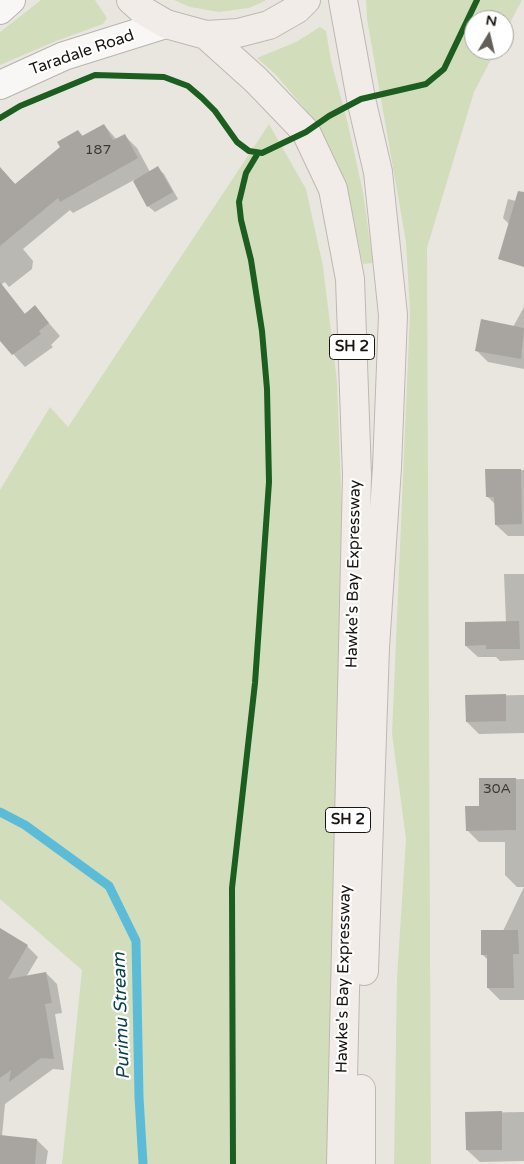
<!DOCTYPE html>
<html>
<head>
<meta charset="utf-8">
<style>
	body { margin:0 }
	#map { position:relative; width:524px; height:1164px; overflow:hidden; background:#e9e6e0; font-family:"Varela Round",sans-serif }
	canvas { display:block }
	.north { position:absolute; left:464px; top:10px; width:50px; height:50px; box-sizing:border-box; background:#fff; border:1px solid #a3a2a1; border-radius:50%; rotate:9deg; font-size:14px; font-weight:700; line-height:20px; text-align:center; color:#191613 }
	.north::after { content:''; display:block; margin:auto; width:18px; height:22px; background:#625f5b; clip-path:polygon(50% 0,100% 100%,50% 72%,0 100%) }
</style>
</head>
<body>
<div id="map">
<canvas width="524" height="1164"></canvas>
<div class="north">N</div>
</div>
<script>
const g = document.querySelector('canvas').getContext('2d');
g.lineJoin = 'round';
function fillPath(path, color) { g.fillStyle = color; g.fill(path, 'evenodd'); }
const toPath = rows => new Path2D(rows.map(r => 'M' + r).join(''));
function strokePath(path, color, width, dash) { g.strokeStyle = color; g.lineWidth = width; g.lineCap = dash ? 'butt' : 'round'; g.setLineDash(dash || []); g.stroke(path); }
function label(font, color, halo, rows, align = 'center') {
  g.font = font + ' "Varela Round",sans-serif'; g.lineWidth = 4.5; g.setLineDash([]); g.textBaseline = 'middle'; g.strokeStyle = halo; g.fillStyle = color; for (const [text, x, y, turn = 0] of rows) {
    g.save(); g.translate(x, y); g.rotate((+turn || 0) * Math.PI / 180); g.textAlign = isNaN(turn) ? turn : align; if (halo) g.strokeText(text, 0, 0); g.fillText(text, 0, 0); g.restore();
  }
}
const green = toPath([
	[41,0,95,0,107,18,103,24,56,41,0,65,0,32],
	[174,0,267,0,249,8,219,12,190,7],
	[366,0,522,0,504,34,504,20,474,20,474,50,496,50,474,92,427,248,431,1164,394,1164,397,977,406,839,392,734,410,312,406,242,367,19],
	[320,27,326,31,331,61,347,120,363,192,373,263,363,264,349,199,324,138,310,115,276,75,257,58,296,42],
	[269,124,306,189,323,266,337,381,345,594,337,1164,62,1164,82,970,0,899,0,490,50,407,68,427]
]);
const shadow = toPath([
	[104,125,117,140,125,136,137,148,150,172,158,168,164,174,178,199,155,212,148,206,134,180,73,213,70,210,23,249,33,261,32,269,9,287,5,282,0,285,0,168,16,185,62,148,78,131,84,137],
	[508,199,524,203,524,259,509,224,503,218],
	[35,307,60,336,51,345,53,347,25,367,0,339,0,329],
	[524,307,524,369,488,362,476,350,513,327],
	[524,470,524,536,508,536,496,525,496,505,487,496,486,471],
	[504,574,524,574,524,665,524,660,500,661,496,657,478,657,466,646,506,622],
	[524,695,524,733,479,734,467,722,467,696],
	[524,779,524,1000,500,1000,488,988,488,960,482,954,503,931,524,887,517,887,505,875,505,842,479,842,467,830,480,808,480,780],
	[0,930,27,946,38,957,26,977,46,973,57,984,62,1013,55,1014,64,1070,53,1069,5,1104,2,1136,37,1140,48,1151,46,1164,0,1164],
	[524,1112,524,1161,480,1162,467,1150,467,1113]
]);
const stream = toPath([
	[0,812,25,825,109,886,136,941,139,1097,143,1164]
]);
const building = toPath([
	[104,124,113,140,125,134,138,158,60,202,58,198,0,246,0,167,15,184,60,147,57,142,78,130,82,136],
	[158,166,173,192,147,207,133,181],
	[518,191,524,192,524,267,498,259],
	[0,282,25,314,35,305,49,323,39,331,41,334,12,355,0,341],
	[481,319,524,328,521,359,475,351],
	[485,469,521,469,522,524,495,525,494,497,486,497],
	[519,621,520,649,486,649,486,645,465,646,465,622],
	[506,694,506,721,466,722,465,695],
	[479,778,516,778,516,830,466,831,465,806,479,806],
	[0,928,28,945,8,979,46,972,52,1003,45,1004,54,1059,41,1058,9,1082,11,1070,0,1078],
	[481,930,518,930,519,954,513,954,514,988,487,988,487,955,481,955],
	[502,1111,502,1150,466,1150,465,1112],
	[0,1135,37,1139,35,1164,0,1164]
]);
const secondary = toPath([
	[0,10,11,0],
	[0,85,64,56,166,24]
]);
const highway = toPath([
	[131,0,142,10,166,24,206,35,238,33,269,25,297,9,306,0],
	[343,0,361,99,378,172,393,315,387,467,375,647,364,971],
	[206,35,256,80,306,132,333,189,350,279,357,475,341,1164],
	[361,1164,361,1089]
]);
const cycleway = toPath([
	[0,118,20,106,95,75,164,77,188,86,202,98,215,111,237,142,249,151,262,153,306,132,329,116,361,99,426,84,444,69,477,0],
	[233,1164,232,888,255,683,269,482,267,389,262,331,251,260,241,220,239,202,246,173,258,153]
]);
const numberNames = [
	["187",98,150],
	["30A",497,789]
];
const shields = [
	[352,347,45],
	[348,820,45]
];
const shieldNames = [
	["SH 2",352,347],
	["SH 2",348,820]
];
const streetNames = [
	["Taradale Road",82,53,-19],
	["Hawke's Bay Expressway",354,574,-89],
	["Hawke's Bay Expressway",344,979,-89]
];
const waterNames = [
	["Purimu Stream",122,1016,-92]
];
fillPath(green, '#d2debb');
fillPath(shadow, '#0003');
strokePath(stream, '#5cbcd7', 9);
fillPath(building, '#a8a5a1');
strokePath(secondary, '#b7b4b0', 30);
strokePath(highway, '#beb7b2', 30);
strokePath(secondary, '#f8f7f5', 28);
strokePath(highway, '#f2ece8', 28);
strokePath(cycleway, '#1b5e20', 6);
label('14px', '#3d3a36', null, numberNames);
for (const [x, y, w] of shields) { const box = new Path2D(); box.roundRect(x - w / 2, y - 12.5, w, 25, 4); g.fillStyle = '#fff'; g.fill(box); strokePath(box, '#191613', 1); }
label('bold 15px', '#191613', null, shieldNames);
label('16px', '#191613', '#fff', streetNames);
label('italic 18px', '#094152', '#fff', waterNames);
</script>
</body>
</html>
